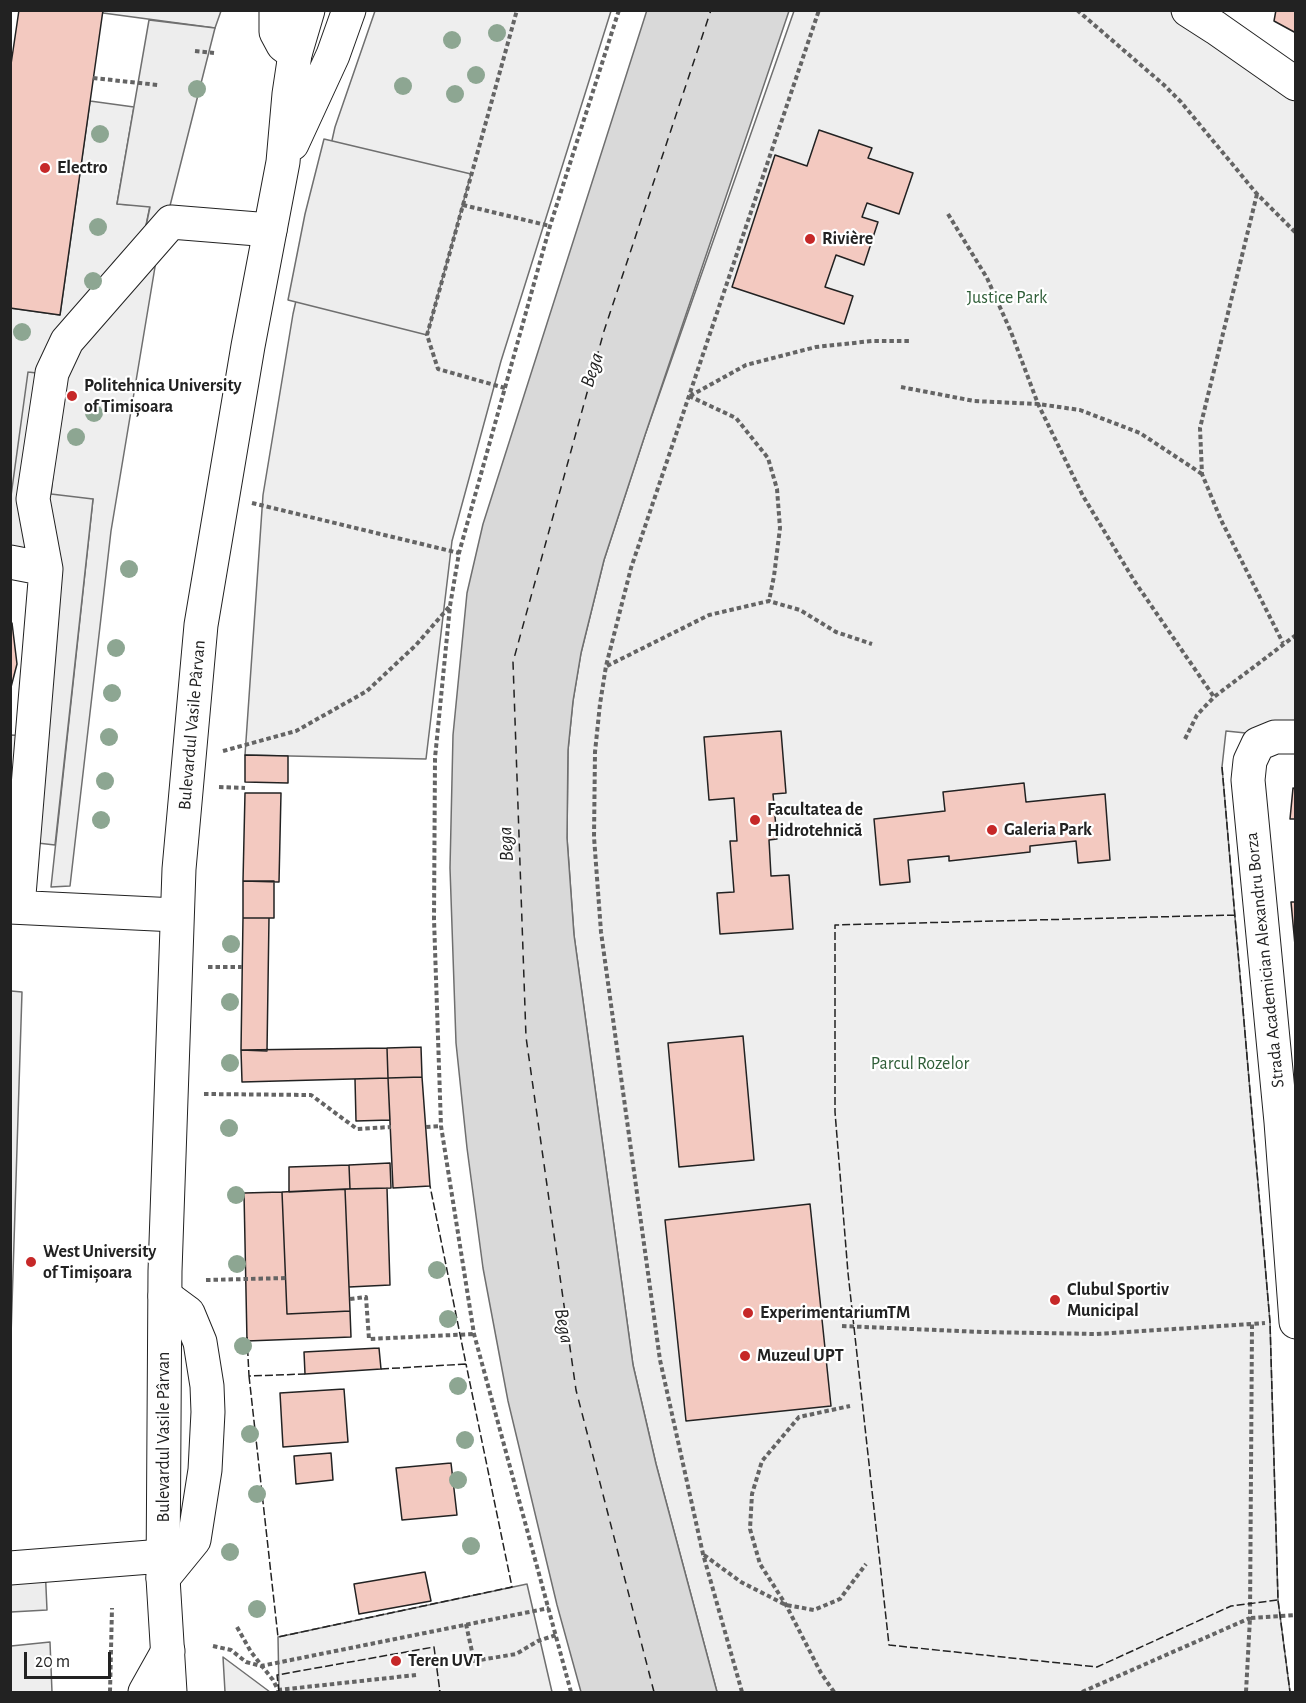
<!DOCTYPE html>
<html>
<head>
<meta charset="utf-8">
<style>
	body { margin:0 }
	#map { position:relative; width:1306px; height:1703px; overflow:hidden; background:#fff; font-family:"Alegreya Sans",sans-serif }
	canvas { display:block }
	.frame { position:absolute; inset:0; border:12px solid #222; pointer-events:none }
	.scale { position:absolute; left:24px; top:1652px; width:87px; height:27px; box-sizing:border-box; border:3px solid #222; border-top:0; padding-left:8px; font-size:18px; line-height:21px; white-space:nowrap; color:#222; -webkit-text-stroke:4px #fff; paint-order:stroke }
</style>
</head>
<body>
<div id="map">
<canvas width="1306" height="1703"></canvas>
<div class="frame"></div>
<div class="scale">20 m</div>
</div>
<script>
const g = document.querySelector('canvas').getContext('2d');
g.lineJoin = 'round';
function fillPath(path, color) { g.fillStyle = color; g.fill(path, 'evenodd'); }
const toPath = rows => new Path2D(rows.map(r => 'M' + r).join(''));
function strokePath(path, color, width, dash) { g.strokeStyle = color; g.lineWidth = width; g.lineCap = dash ? 'butt' : 'round'; g.setLineDash(dash || []); g.stroke(path); }
function label(font, color, halo, rows, align = 'center') {
  g.font = font + ' "Alegreya Sans",sans-serif'; g.lineWidth = 4.5; g.setLineDash([]); g.textBaseline = 'middle'; g.strokeStyle = halo; g.fillStyle = color; for (const [text, x, y, turn = 0] of rows) {
    g.save(); g.translate(x, y); g.rotate((+turn || 0) * Math.PI / 180); g.textAlign = isNaN(turn) ? turn : align; if (halo) g.strokeText(text, 0, 0); g.fillText(text, 0, 0); g.restore();
  }
}
const green = toPath([
	[103,10,221,11,215,28,103,13,103,10],
	[375,11,611,11,501,361,452,541,426,759,245,755,263,495,293,314,335,127,375,11],
	[794,11,1181,11,1295,88,1295,738,1226,731,1222,767,1270,1322,1278,1600,1290,1692,717,1692,656,1464,633,1365,574,935,567,838,568,750,573,701,581,653,604,560,645,435,794,11],
	[90,101,134,107,117,204,150,206,139,259,156,261,111,531,70,886,51,887,93,499,11,554,10,308,60,315,90,101],
	[527,1584,552,1692,279,1692,278,1637,527,1584],
	[50,1642,52,1692,11,1692,11,1646,50,1642],
	[223,1657,270,1692,225,1692,223,1657]
]);
const parking = toPath([
	[149,20,215,28,156,261,139,260,150,207,117,204,149,20],
	[324,139,471,174,427,335,288,300,305,214,324,139],
	[28,372,63,376,51,494,93,499,55,845,11,840,11,735,27,736,44,559,11,554,11,496,28,372],
	[11,991,22,992,11,1336,10,991,11,991],
	[45,1565,47,1610,11,1612,10,1568,45,1565]
]);
const water = toPath([
	[647,10,789,11,645,435,604,560,581,653,573,701,568,750,567,838,574,935,633,1365,656,1464,717,1692,581,1692,557,1605,508,1401,483,1268,467,1148,456,1043,450,868,453,735,467,593,483,524,647,10]
]);
const ferry = toPath([
	[654,1692,576,1390,526,1037,513,662,604,331,711,10]
]);
const building = toPath([
	[19,10,103,10,60,315,10,308,10,71,19,10],
	[1276,10,1296,10,1296,33,1274,21,1276,10],
	[819,130,872,148,868,158,913,173,899,214,867,203,862,217,878,222,864,265,836,255,825,287,853,296,844,324,732,287,775,155,807,166,819,130],
	[10,623,12,623,17,664,10,691,10,623],
	[781,731,786,793,773,794,777,839,769,840,771,876,789,875,793,929,720,934,717,893,734,892,730,841,737,841,734,798,709,800,704,737,781,731],
	[245,755,288,756,288,783,245,782,245,755],
	[1024,783,1026,802,1105,794,1110,860,1078,863,1076,841,1030,846,1030,852,949,861,949,856,908,860,910,882,880,885,874,819,945,811,943,792,1024,783],
	[1293,788,1296,789,1296,819,1290,819,1293,788],
	[245,793,281,793,279,882,243,881,245,793],
	[243,881,274,881,274,918,243,918,243,881],
	[1291,902,1296,902,1296,956,1291,902],
	[243,918,269,918,267,1051,241,1050,243,918],
	[743,1036,754,1160,679,1167,668,1043,743,1036],
	[421,1047,422,1077,388,1078,387,1048,421,1047],
	[387,1048,388,1078,242,1082,241,1050,387,1048],
	[422,1077,430,1186,393,1188,388,1078,422,1077],
	[388,1078,390,1120,356,1121,355,1079,388,1078],
	[390,1163,391,1188,350,1189,349,1165,390,1163],
	[349,1165,350,1189,289,1192,289,1167,349,1165],
	[387,1188,390,1285,349,1287,345,1189,387,1188],
	[345,1189,350,1311,287,1314,282,1192,345,1189],
	[282,1192,287,1314,350,1311,351,1337,247,1341,244,1193,282,1192],
	[810,1204,831,1406,686,1421,665,1220,810,1204],
	[379,1348,381,1369,305,1374,304,1352,379,1348],
	[344,1389,348,1442,283,1447,280,1393,344,1389],
	[331,1453,333,1480,296,1484,294,1456,331,1453],
	[451,1463,457,1515,402,1520,396,1468,451,1463],
	[425,1572,431,1601,359,1614,354,1584,425,1572]
]);
const path = toPath([
	[1077,10,1164,85,1181,102,1257,194,1296,233],
	[195,51,214,53],
	[93,78,158,85],
	[1257,194,1200,428,1202,474,1221,520,1283,643],
	[463,205,517,10],
	[948,214,987,278,1011,332,1038,404,1083,496,1135,582,1214,697],
	[901,387,974,401,1038,404,1080,410,1140,433,1202,474],
	[505,388,438,369,427,335,463,205,550,226],
	[689,396,736,418,768,458,777,489,780,528,774,576,769,601],
	[690,396,746,365,816,347,872,341,911,341],
	[252,503,459,553],
	[607,666,709,615,769,601,800,610,836,632,872,644],
	[1185,739,1197,715,1214,697,1296,635],
	[223,751,296,731,367,691,416,645,449,607],
	[219,787,245,788],
	[208,967,242,967],
	[204,1094,311,1095,357,1129,391,1127],
	[426,1127,441,1126],
	[206,1280,286,1278],
	[350,1299,366,1297,369,1339,474,1334],
	[842,1326,982,1332,1096,1334,1252,1324],
	[704,1555,741,1582,786,1605,814,1610,840,1599,866,1564],
	[466,1624,474,1661,516,1654,538,1641,556,1635],
	[237,1627,251,1652,273,1680,278,1690,416,1675],
	[213,1646,231,1650,246,1662,261,1666,549,1608],
	[110,1692,112,1608],
	[571,1692,474,1334,441,1126,434,919,435,758,450,606,459,553,550,226,619,10],
	[742,1692,703,1554,660,1360,601,932,594,837,595,752,600,704,606,666,631,568,819,10],
	[834,1692,821,1673,786,1605,760,1564,750,1529,752,1494,762,1461,799,1417,850,1406],
	[1082,1692,1250,1618,1252,1324,1265,1323],
	[1246,1692,1250,1618,1296,1615]
]);
const minor = toPath([
	[276,10,276,32,283,45,295,54],
	[1188,10,1216,28,1296,84],
	[10,562,46,569],
	[1296,737,1275,737,1258,744,1250,761,1248,780,1281,1122,1296,1322],
	[10,907,176,915],
	[18,907,46,569,33,499,52,373,67,341,171,222,270,230],
	[10,1568,163,1556],
	[163,1578,194,1540,205,1470,208,1412,207,1386,200,1342,188,1313,165,1296],
	[145,1692,168,1651]
]);
const major = toPath([
	[292,144,333,55,349,10],
	[170,1692,163,1578,165,1271,179,869,201,625,248,346,283,162,289,94,295,54,308,10]
]);
const fence = toPath([
	[1222,767,1270,1322,1278,1600,1290,1692],
	[1235,915,835,925,835,1112,848,1273,889,1645,1097,1667,1231,1606,1278,1600],
	[247,1337,249,1376,305,1374],
	[381,1369,466,1364,430,1186],
	[249,1376,278,1637,512,1587,466,1364],
	[279,1692,277,1675,434,1647,440,1692]
]);
const trees = [
	[497,33],
	[452,40],
	[476,75],
	[403,86],
	[197,89],
	[455,94],
	[100,134],
	[98,227],
	[93,281],
	[22,332],
	[94,413],
	[76,437],
	[129,569],
	[116,648],
	[112,693],
	[109,737],
	[105,781],
	[101,820],
	[231,944],
	[230,1002],
	[230,1063],
	[229,1128],
	[236,1195],
	[237,1264],
	[437,1270],
	[448,1319],
	[243,1346],
	[458,1386],
	[250,1434],
	[465,1440],
	[458,1480],
	[257,1494],
	[471,1546],
	[230,1552],
	[257,1609]
];
const markers = [
	[45,168,6,"#c62828"],
	[810,239,6,"#c62828"],
	[72,396,6,"#c62828"],
	[755,820,6,"#c62828"],
	[992,830,6,"#c62828"],
	[31,1262,6,"#c62828"],
	[1055,1300,6,"#c62828"],
	[748,1313,6,"#c62828"],
	[745,1356,6,"#c62828"],
	[396,1661,6,"#c62828"]
];
const poiNames = [
	["Electro",57,168],
	["Rivière",822,239],
	["Politehnica University",84,386],
	["of Timișoara",84,407],
	["Facultatea de",767,810],
	["Hidrotehnică",767,831],
	["Galeria Park",1004,830],
	["West University",43,1252],
	["of Timișoara",43,1273],
	["Clubul Sportiv",1067,1290],
	["Municipal",1067,1311],
	["ExperimentariumTM",760,1313],
	["Muzeul UPT",757,1356],
	["Teren UVT",408,1661]
];
const parkNames = [
	["Justice Park",1007,298],
	["Parcul Rozelor",920,1064]
];
const streetNames = [
	["Bulevardul Vasile Pârvan",192,725,-85],
	["Strada Academician Alexandru Borza",1265,960,-96],
	["Bulevardul Vasile Pârvan",164,1437,-90]
];
const waterNames = [
	["Bega",592,370,-72],
	["Bega",506,844,-93],
	["Bega",564,1326,79]
];
fillPath(green, '#eee');
strokePath(green, '#6f6f6f', 1.5);
fillPath(parking, '#ededed');
strokePath(parking, '#6f6f6f', 1.5);
fillPath(water, '#d9d9d9');
strokePath(water, '#6f6f6f', 1.5);
strokePath(ferry, '#222', 1.5, [8, 6]);
fillPath(building, '#f3c9c0');
strokePath(building, '#222', 1.5);
strokePath(minor, '#222', 35);
strokePath(major, '#222', 35);
strokePath(path, '#646464', 4, [4.5, 3]);
strokePath(minor, '#fff', 33);
strokePath(major, '#fff', 33);
strokePath(fence, '#222', 1.5, [8, 3]);
g.fillStyle = '#8da692';
for (const [x, y] of trees) { g.beginPath(); g.arc(x, y, 9, 0, 2 * Math.PI); g.fill(); }
for (const [x, y, r, color] of markers) { const dot = new Path2D(); dot.arc(x, y, r, 0, 2 * Math.PI); g.fillStyle = color; g.fill(dot); strokePath(dot, '#fff', 2); }
label('bold 18px', '#222', '#fff', poiNames, 'left');
label('18px', '#2f5e38', '#fff', parkNames);
label('18px', '#222', '#fff', streetNames);
label('italic 20px', '#222', '#fff', waterNames);
</script>
</body>
</html>
